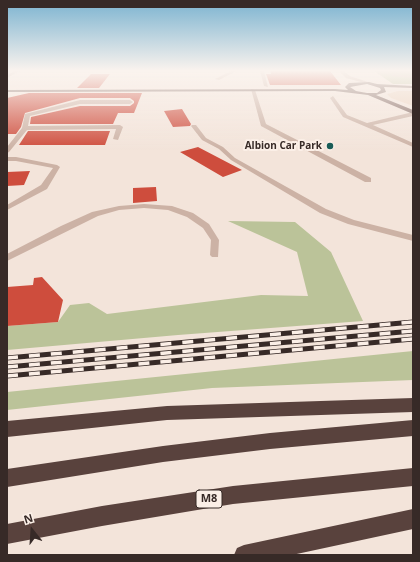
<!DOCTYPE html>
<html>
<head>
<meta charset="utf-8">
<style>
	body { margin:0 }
	#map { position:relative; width:420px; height:562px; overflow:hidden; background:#f3e4da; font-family:"Open Sans",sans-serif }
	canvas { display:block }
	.frame { position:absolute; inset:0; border:8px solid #372a27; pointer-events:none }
	.north { position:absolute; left:12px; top:510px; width:40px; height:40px; -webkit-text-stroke:3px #fbefe7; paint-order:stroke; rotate:343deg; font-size:11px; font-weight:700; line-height:16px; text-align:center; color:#372a27 }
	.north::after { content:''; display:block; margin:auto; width:14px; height:18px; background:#372a27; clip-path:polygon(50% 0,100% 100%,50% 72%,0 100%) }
</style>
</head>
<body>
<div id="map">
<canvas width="420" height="562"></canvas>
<div class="frame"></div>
<div class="north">N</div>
</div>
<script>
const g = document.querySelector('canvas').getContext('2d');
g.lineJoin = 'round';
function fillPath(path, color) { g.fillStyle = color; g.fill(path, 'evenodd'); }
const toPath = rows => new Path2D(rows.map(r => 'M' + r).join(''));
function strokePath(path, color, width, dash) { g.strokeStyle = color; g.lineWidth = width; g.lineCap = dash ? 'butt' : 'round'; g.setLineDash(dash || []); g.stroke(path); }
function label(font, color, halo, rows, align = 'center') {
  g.font = font + ' "Open Sans",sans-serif'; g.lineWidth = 4; g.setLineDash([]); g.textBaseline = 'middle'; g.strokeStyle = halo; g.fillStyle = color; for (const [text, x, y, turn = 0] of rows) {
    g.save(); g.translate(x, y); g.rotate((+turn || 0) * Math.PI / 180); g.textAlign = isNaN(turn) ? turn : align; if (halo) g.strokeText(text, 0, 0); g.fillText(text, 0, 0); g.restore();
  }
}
const green = toPath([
	[374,71,413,71,413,84,393,84],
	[228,221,295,222,331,252,363,321,178,335,7,350,7,326,58,322,70,305,89,303,107,314,261,295,308,296,297,252],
	[413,351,413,380,212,388,7,410,7,392]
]);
const plaza = toPath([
	[398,91,413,91,413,106,391,98,387,94]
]);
const building = toPath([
	[270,71,330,71,341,85,270,85,266,74,271,74],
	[91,74,110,74,99,88,77,88],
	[29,93,142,93,134,113,118,113,113,124,30,124,31,117,80,106,130,106,134,103,134,101,130,98,80,98,25,113,21,127,16,134,7,134,7,98],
	[182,109,191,124,190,126,173,127,164,111],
	[28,131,110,131,105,145,19,145],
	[198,147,242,170,223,177,180,152],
	[30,171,24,185,7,186,7,172],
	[156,187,157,201,133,203,133,188],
	[42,277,63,300,58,322,7,326,7,287,33,285,34,278]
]);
const minor = toPath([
	[14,71,20,71,7,78,7,75,14,71],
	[231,71,237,71,219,80,215,79,231,71],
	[260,71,264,71,268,87,264,86,260,71],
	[339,71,344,71,350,76,374,84,372,85,346,78,339,71],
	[393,74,413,76,413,78,391,76,393,74],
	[251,89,255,90,266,124,371,178,371,182,365,182,261,126,251,89],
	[333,96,347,115,367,123,413,112,413,116,373,125,413,143,413,147,343,117,330,98,333,96],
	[80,100,130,100,133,102,130,104,80,104,30,116,28,126,120,125,123,127,118,140,113,139,116,129,27,130,9,152,7,153,7,147,22,128,25,114,80,100],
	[192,125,196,125,206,138,223,147,235,158,326,209,354,220,413,235,413,241,348,224,320,213,231,160,219,149,202,140,191,126,192,125],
	[7,157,16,157,57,165,60,167,47,189,7,210,7,205,41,185,53,168,16,161,7,161,7,157],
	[144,204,172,206,193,213,209,224,219,240,218,257,212,257,210,255,211,240,203,228,187,217,168,210,144,208,119,210,98,216,7,261,7,254,61,226,92,212,119,206,144,204]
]);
const major = toPath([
	[369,82,377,84,413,86,413,88,384,87,386,92,376,95,413,110,413,114,368,95,335,91,7,92,7,90,335,89,348,90,345,87,349,83,369,82],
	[367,84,380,88,381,90,377,93,367,93,356,91,350,87,367,84]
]);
const highway = toPath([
	[413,398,413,412,167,420,7,437,7,421,167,406,413,398],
	[413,420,413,436,270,449,163,462,7,487,7,469,163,446,270,433,413,420],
	[413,468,413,486,233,504,102,526,7,544,7,524,102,506,233,486,413,468],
	[413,509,413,529,292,555,234,555,237,548,244,545,413,509]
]);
const rail = toPath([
	[7,358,413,322],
	[7,367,413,331],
	[7,376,413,339]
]);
const markers = [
	[330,146,4,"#195c57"]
];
const farPoinames = [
	["Albion Car Park",322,146]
];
const shields = [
	[209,499,26]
];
const shieldNames = [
	["M8",209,499]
];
fillPath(green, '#bbc399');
fillPath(plaza, '#ecd3c0');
fillPath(building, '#ce4d3d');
fillPath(minor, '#ccb2a5');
fillPath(major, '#7a5e57');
fillPath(highway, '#59423d');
strokePath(rail, '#372a27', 5);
strokePath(rail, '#fbefe7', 3.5, [11]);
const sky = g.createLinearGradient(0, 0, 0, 150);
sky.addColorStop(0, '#7bb3d0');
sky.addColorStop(0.47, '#faf3ee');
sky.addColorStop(1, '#faf3ee00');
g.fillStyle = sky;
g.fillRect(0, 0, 420, 150);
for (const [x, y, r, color] of markers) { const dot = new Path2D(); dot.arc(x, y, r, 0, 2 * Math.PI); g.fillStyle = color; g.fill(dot); strokePath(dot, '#fbefe7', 1.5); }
label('bold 10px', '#372a27', '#fbefe7', farPoinames, 'right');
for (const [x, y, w] of shields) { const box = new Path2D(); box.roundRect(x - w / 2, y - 9, w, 18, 3); g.fillStyle = '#fbefe7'; g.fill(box); strokePath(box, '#372a27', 1); }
label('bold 11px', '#372a27', null, shieldNames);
</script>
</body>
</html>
